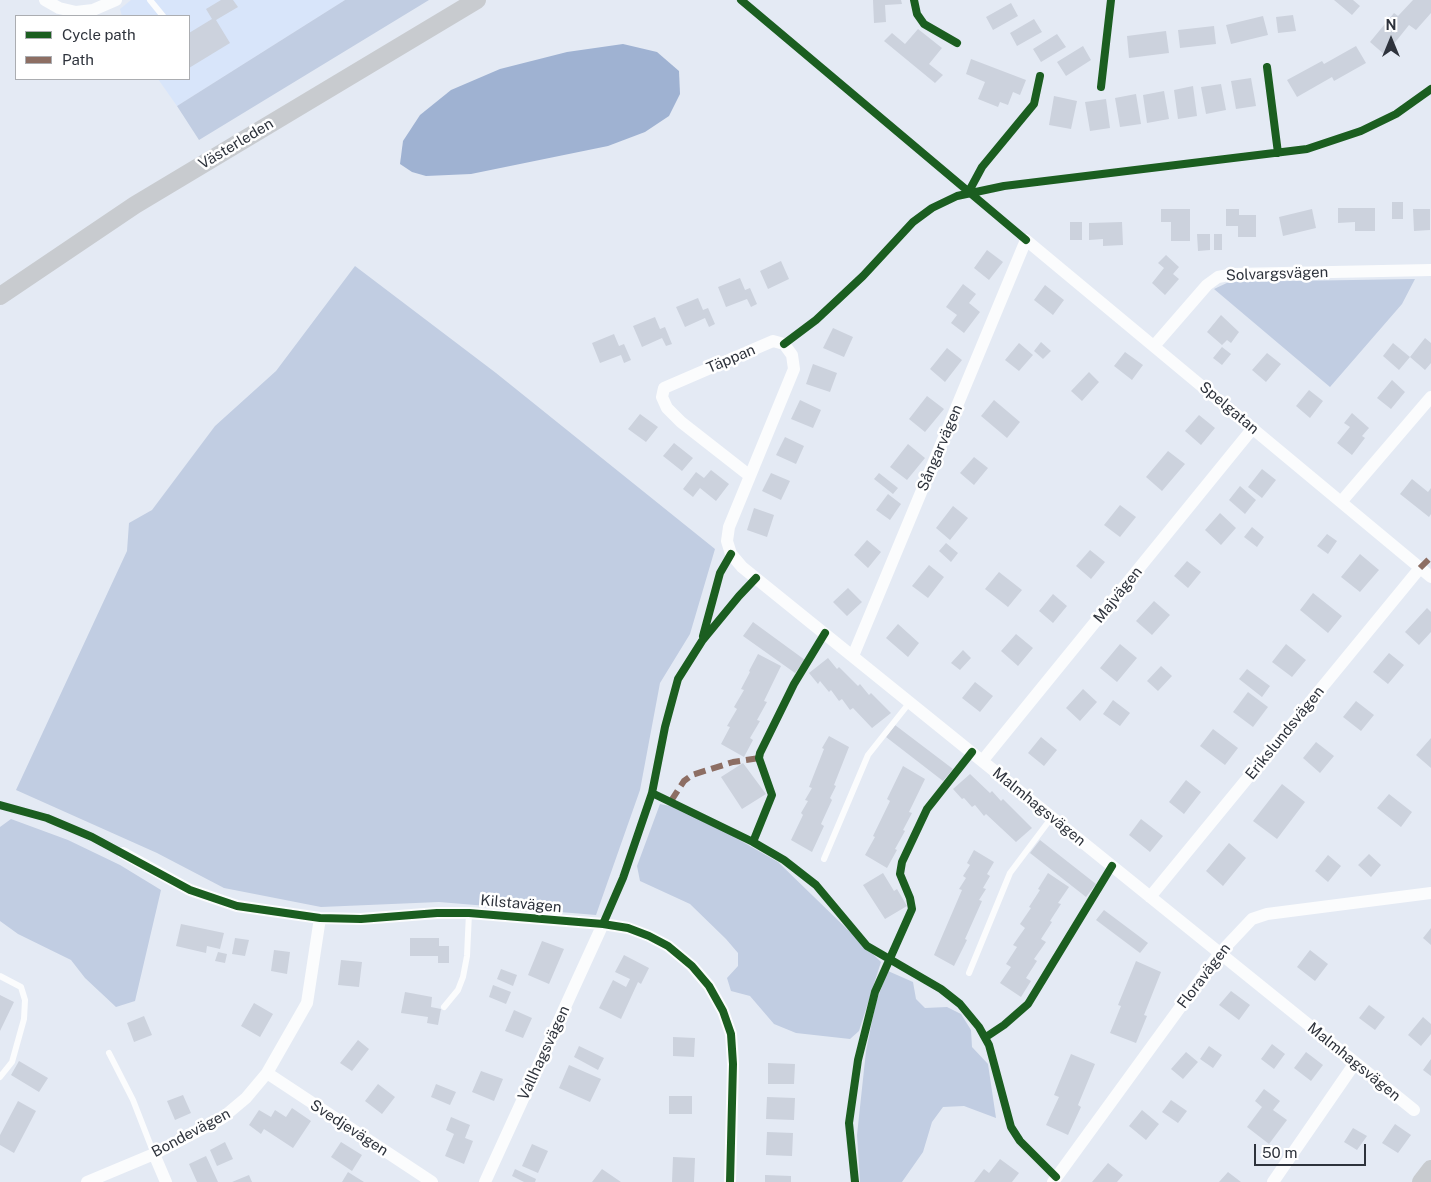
<!DOCTYPE html>
<html>
<head>
<meta charset="utf-8">
<style>
	body { margin:0 }
	#map { position:relative; width:1431px; height:1182px; overflow:hidden; background:#e4eaf4; font-family:"Public Sans",sans-serif }
	canvas { display:block }
	.legend { position:absolute; left:15px; top:15px; width:175px; height:65px; box-sizing:border-box; background:#fff; border:1px solid #abadb1; margin:0; padding:6px 9px; list-style:none; font-size:15px; color:#2e333c }
	.legend li { display:flex; align-items:center; gap:10px; height:25px }
	.legend b { width:25px; border:1px solid #abadb1 }
	.north { position:absolute; left:1366px; top:15px; width:50px; height:50px; -webkit-text-stroke:4px #fff; paint-order:stroke; rotate:0deg; font-size:14px; font-weight:700; line-height:20px; text-align:center; color:#2e333c }
	.north::after { content:''; display:block; margin:auto; width:18px; height:22px; background:#2e333c; clip-path:polygon(50% 0,100% 100%,50% 72%,0 100%) }
	.scale { position:absolute; left:1254px; top:1144px; width:112px; height:22px; box-sizing:border-box; border:2px solid #2e333c; border-top:0; padding-left:6px; font-size:15px; line-height:18px; white-space:nowrap; color:#2e333c; -webkit-text-stroke:4px #fff; paint-order:stroke }
</style>
</head>
<body>
<div id="map">
<canvas width="1431" height="1182"></canvas>
<ul class="legend">
<li><b style="height:6px;background:#1b5e20"></b>Cycle path</li>
<li><b style="height:6px;background:#8d6e63"></b>Path</li>
</ul>
<div class="north">N</div>
<div class="scale">50 m</div>
</div>
<script>
const g = document.querySelector('canvas').getContext('2d');
g.lineJoin = 'round';
function fillPath(path, color) { g.fillStyle = color; g.fill(path, 'evenodd'); }
const toPath = rows => new Path2D(rows.map(r => 'M' + r).join(''));
function strokePath(path, color, width, dash) { g.strokeStyle = color; g.lineWidth = width; g.lineCap = dash ? 'butt' : 'round'; g.setLineDash(dash || []); g.stroke(path); }
function label(font, color, halo, rows, align = 'center') {
  g.font = font + ' "Public Sans",sans-serif'; g.lineWidth = 5; g.setLineDash([]); g.textBaseline = 'middle'; g.strokeStyle = halo; g.fillStyle = color; for (const [text, x, y, turn = 0] of rows) {
    g.save(); g.translate(x, y); g.rotate((+turn || 0) * Math.PI / 180); g.textAlign = isNaN(turn) ? turn : align; if (halo) g.strokeText(text, 0, 0); g.fillText(text, 0, 0); g.restore();
  }
}
const built = toPath([
	[131,0,345,0,177,106,158,79,189,79,189,16,122,16,120,9]
]);
const green = toPath([
	[345,0,429,0,199,140,177,106],
	[355,266,496,373,715,549,690,634,660,683,640,790,596,915,439,902,321,907,224,888,157,853,16,790,127,551,129,523,152,510,215,426,276,371],
	[1415,279,1402,304,1330,387,1214,289,1229,282],
	[660,804,685,809,778,862,881,962,859,1031,850,1039,796,1033,774,1024,750,996,731,991,727,978,738,966,738,953,726,939,690,904,640,881,637,866],
	[11,819,68,840,120,865,161,890,135,1001,116,1007,85,978,71,960,18,934,0,921,0,827],
	[888,971,913,982,916,999,925,1008,947,1007,961,1014,971,1030,972,1047,988,1064,996,1118,964,1106,943,1107,932,1122,923,1152,902,1182,860,1182,857,1135,866,1051,876,1002]
]);
const water = toPath([
	[623,44,657,52,679,71,680,94,669,116,645,132,608,146,471,174,426,176,412,172,400,164,403,141,420,115,451,90,500,69,567,52]
]);
const building = toPath([
	[221,0,233,0,238,7,216,20,230,43,189,68,189,33,212,19,206,9],
	[873,0,901,0,902,4,885,5,886,22,874,23],
	[1334,0,1353,0,1360,6,1352,15],
	[1413,0,1431,0,1431,13,1416,30,1409,25,1385,55,1370,42,1394,13,1398,16],
	[1011,3,1018,16,993,30,986,17],
	[1293,15,1296,31,1278,33,1276,17],
	[1263,16,1268,35,1231,44,1226,25],
	[1034,19,1042,32,1017,46,1010,33],
	[1214,26,1216,44,1180,48,1178,30],
	[918,29,942,48,929,64,943,75,935,83,884,41,892,33,905,44],
	[1166,31,1169,53,1129,58,1127,36],
	[1057,34,1066,47,1041,62,1033,49],
	[1083,46,1091,60,1066,76,1057,62],
	[1356,46,1366,63,1334,81,1332,77,1297,97,1287,80,1322,61,1324,64],
	[971,59,1026,80,1020,95,1013,92,1008,105,1000,102,998,107,978,99,985,82,966,74],
	[1251,78,1256,106,1236,109,1231,81],
	[1221,84,1226,110,1206,114,1201,87],
	[1193,86,1197,116,1178,119,1174,90],
	[1164,91,1169,119,1147,123,1143,95],
	[1136,94,1141,124,1120,127,1115,98],
	[1054,96,1077,101,1071,129,1049,125],
	[1106,99,1110,128,1090,131,1085,102],
	[1392,202,1403,202,1403,219,1392,219],
	[1338,208,1375,208,1375,231,1355,231,1355,222,1338,223],
	[1161,209,1190,209,1190,241,1171,241,1171,222,1161,222],
	[1226,209,1239,209,1239,215,1256,215,1256,237,1238,237,1238,226,1226,226],
	[1312,209,1316,228,1283,236,1279,217],
	[1413,209,1430,209,1430,230,1414,231],
	[1070,222,1082,222,1082,240,1070,240],
	[1122,222,1123,245,1103,246,1103,239,1089,240,1089,223],
	[1197,234,1210,234,1210,250,1198,251],
	[1214,234,1222,234,1222,250,1214,250],
	[987,250,1003,262,989,280,974,268],
	[1166,255,1179,267,1173,274,1179,279,1165,295,1152,283,1164,268,1158,263],
	[781,261,789,279,768,289,760,271],
	[740,278,745,290,750,288,757,304,751,307,747,299,726,307,718,287],
	[963,284,976,294,969,303,980,312,964,333,951,323,957,315,946,307],
	[1045,285,1064,300,1053,315,1034,300],
	[698,298,703,310,708,308,715,324,709,327,705,318,685,327,676,307],
	[1221,315,1239,332,1231,343,1227,340,1222,345,1207,332],
	[655,317,660,329,665,327,672,344,666,346,662,338,642,347,633,326],
	[833,328,853,337,844,357,823,348],
	[614,334,619,346,624,344,631,360,624,363,621,355,600,363,592,343],
	[1425,338,1431,343,1431,363,1425,370,1410,357],
	[1041,342,1051,351,1043,359,1034,351],
	[1019,343,1033,355,1019,371,1005,360],
	[1393,343,1410,357,1399,370,1383,356],
	[1222,347,1231,354,1222,365,1213,358],
	[947,348,962,360,945,382,930,369],
	[1125,352,1143,365,1132,380,1114,366],
	[1267,353,1281,364,1266,382,1252,370],
	[813,364,837,373,830,392,806,384],
	[1089,372,1099,382,1082,401,1071,391],
	[1392,380,1405,392,1391,409,1377,398],
	[1309,390,1323,401,1310,418,1296,406],
	[927,396,944,409,925,432,909,419],
	[800,400,821,410,813,428,791,419],
	[994,400,1020,422,1007,438,981,416],
	[1352,413,1369,428,1362,436,1365,438,1352,455,1337,443,1350,427,1344,423],
	[640,414,658,427,646,442,628,429],
	[1199,415,1215,428,1201,445,1185,431],
	[785,437,804,446,796,464,776,455],
	[674,443,693,458,682,471,663,456],
	[908,444,925,458,907,480,890,467],
	[1168,451,1185,464,1162,491,1146,477],
	[974,457,988,468,974,485,960,473],
	[1262,469,1276,480,1262,498,1248,487],
	[711,470,729,484,716,501,700,488,693,497,683,489,696,472,704,478],
	[771,473,790,481,781,500,762,491],
	[879,473,898,488,893,494,874,479],
	[1412,479,1428,492,1431,488,1431,514,1429,517,1400,494],
	[1240,486,1256,500,1245,514,1229,500],
	[888,494,901,504,890,520,876,510],
	[1120,505,1136,517,1120,537,1104,525],
	[953,506,968,518,950,540,936,528],
	[754,508,774,515,767,537,747,530],
	[1220,513,1236,528,1221,545,1205,530],
	[1252,527,1264,537,1257,547,1244,537],
	[1327,534,1337,541,1328,554,1317,546],
	[867,540,881,552,868,568,854,555],
	[946,543,958,553,951,562,939,551],
	[1090,550,1105,562,1091,579,1076,566],
	[1360,554,1379,570,1360,592,1341,577],
	[1187,561,1201,572,1188,588,1174,576],
	[929,565,944,577,928,598,912,586],
	[999,572,1022,590,1008,607,985,589],
	[848,588,862,602,847,616,833,602],
	[1313,593,1342,616,1328,633,1300,610],
	[1053,594,1067,606,1053,623,1039,611],
	[1154,601,1170,615,1152,635,1136,621],
	[1427,608,1431,612,1431,632,1419,645,1405,632],
	[753,622,805,660,795,673,743,636],
	[898,624,919,643,908,657,886,638],
	[1016,634,1033,648,1018,666,1001,651],
	[1120,644,1137,658,1117,682,1100,668],
	[1286,644,1306,660,1292,677,1272,662],
	[963,650,971,658,960,670,951,663],
	[1389,653,1404,665,1388,684,1373,672],
	[758,654,781,666,764,701,767,702,757,720,760,721,750,738,753,740,744,757,721,744,730,727,727,726,737,709,734,707,744,690,741,689,750,672,749,671],
	[828,658,837,669,839,667,858,686,860,684,869,695,871,693,891,713,872,728,853,708,850,710,842,699,839,701,831,690,829,692,820,681,818,684,809,673],
	[1161,666,1172,676,1158,691,1147,681],
	[1247,669,1270,686,1262,697,1239,679],
	[975,682,993,696,980,712,962,698],
	[1083,689,1097,702,1080,721,1066,708],
	[1248,692,1268,707,1253,727,1233,712],
	[1113,700,1130,713,1120,726,1103,714],
	[1356,701,1374,715,1361,731,1343,717],
	[895,725,953,769,943,781,886,737],
	[1213,729,1238,748,1225,765,1200,746],
	[829,736,849,747,834,785,836,786,830,798,832,800,821,824,824,826,812,852,791,840,803,815,801,813,808,801,805,800,812,788,809,787,824,749,822,748],
	[1041,737,1057,750,1044,766,1028,753],
	[1431,738,1431,768,1416,755],
	[1316,742,1334,756,1320,773,1303,758],
	[743,763,766,794,742,809,721,777],
	[903,766,925,779,909,812,912,813,903,830,905,831,895,849,897,850,887,868,865,855,875,837,873,836,890,801,887,799],
	[970,774,990,793,992,791,1001,801,1003,799,1032,828,1016,842,986,814,984,816,975,805,972,807,964,798,962,799,953,789],
	[1186,780,1201,792,1184,814,1169,802],
	[1282,784,1305,802,1277,839,1253,821],
	[1389,794,1412,812,1401,827,1377,808],
	[1141,819,1163,836,1150,852,1129,835],
	[1040,840,1096,884,1086,897,1030,853],
	[1229,843,1246,858,1223,886,1206,871],
	[974,850,994,862,987,874,990,876,983,888,986,889,979,900,982,901,965,939,967,940,954,966,934,955,962,890,959,889,966,878,963,876,970,865,967,863],
	[1369,854,1381,865,1371,877,1358,865],
	[1328,855,1341,866,1328,882,1315,871],
	[883,873,894,891,897,889,907,906,885,919,863,885],
	[1048,873,1069,887,1058,903,1061,904,1050,921,1052,922,1041,939,1046,942,1034,959,1037,961,1026,978,1031,981,1021,997,1000,983,1011,967,1006,964,1017,947,1013,945,1025,928,1020,924,1031,908,1029,907,1040,890,1038,889],
	[1104,910,1148,943,1140,953,1096,920],
	[181,924,224,933,220,949,207,946,206,953,176,946],
	[1431,928,1431,945,1423,938],
	[235,938,249,940,245,956,232,954],
	[410,938,439,938,439,946,449,946,449,963,438,963,438,956,410,956],
	[542,941,564,949,549,984,528,975],
	[274,950,290,952,287,974,271,971],
	[1310,950,1328,964,1315,981,1297,967],
	[218,952,227,954,225,963,215,961],
	[624,955,649,968,641,984,638,982,621,1019,599,1008,613,980,626,987,630,979,615,972],
	[341,960,362,962,359,987,338,985],
	[1136,961,1161,972,1144,1015,1147,1016,1136,1043,1110,1033,1121,1006,1118,1005],
	[501,969,517,975,513,986,497,979],
	[493,985,511,992,506,1004,489,997],
	[1231,991,1250,1005,1239,1020,1219,1005],
	[405,992,432,997,431,1007,441,1009,438,1025,427,1023,428,1017,401,1013],
	[0,995,14,1002,0,1031],
	[254,1003,273,1014,260,1037,241,1026],
	[1369,1005,1385,1017,1375,1030,1359,1018],
	[514,1010,532,1018,523,1038,505,1031],
	[144,1016,152,1035,134,1042,127,1023],
	[1423,1017,1431,1024,1431,1034,1421,1046,1408,1035],
	[673,1037,695,1038,694,1057,673,1056],
	[358,1040,369,1049,352,1071,340,1063],
	[1272,1044,1285,1054,1274,1069,1261,1059],
	[579,1046,604,1058,598,1070,574,1057],
	[1209,1046,1222,1055,1213,1068,1200,1059],
	[1186,1052,1198,1062,1183,1079,1171,1069],
	[1306,1052,1323,1065,1311,1081,1294,1068],
	[1071,1054,1095,1064,1078,1105,1081,1107,1068,1135,1046,1125,1059,1097,1054,1095],
	[1431,1059,1431,1076,1423,1070],
	[19,1061,48,1078,39,1092,11,1075],
	[768,1063,795,1064,794,1084,768,1084],
	[569,1065,601,1079,590,1102,559,1088],
	[481,1071,503,1079,494,1101,472,1092],
	[378,1084,395,1097,382,1114,365,1101],
	[436,1084,456,1092,450,1105,431,1097],
	[1264,1089,1280,1101,1273,1110,1287,1120,1269,1144,1247,1127,1262,1107,1255,1101],
	[183,1095,191,1113,175,1120,167,1101],
	[669,1096,692,1096,692,1114,669,1114],
	[767,1097,795,1098,794,1120,766,1119],
	[1171,1100,1187,1111,1178,1123,1162,1112],
	[18,1101,36,1111,14,1153,0,1145,0,1135],
	[292,1108,311,1121,293,1148,264,1129,261,1134,249,1125,259,1110,271,1117,275,1110,286,1117],
	[1142,1110,1159,1124,1146,1140,1129,1126],
	[451,1117,470,1125,465,1138,473,1141,464,1164,445,1156,454,1134,446,1130],
	[1395,1124,1411,1135,1398,1153,1382,1143],
	[1353,1128,1367,1136,1357,1150,1344,1142],
	[767,1132,793,1133,792,1156,766,1155],
	[225,1142,233,1159,217,1166,210,1150],
	[341,1142,362,1155,352,1171,331,1157],
	[532,1144,548,1151,538,1173,522,1166],
	[206,1156,218,1182,197,1182,189,1164],
	[673,1157,695,1158,694,1182,672,1182],
	[1000,1159,1019,1173,1012,1182,974,1182,984,1169,989,1173],
	[1108,1163,1123,1175,1117,1182,1092,1182],
	[515,1169,536,1179,535,1182,524,1182,512,1176],
	[602,1169,621,1182,592,1182],
	[348,1172,364,1182,342,1182],
	[1228,1172,1241,1182,1219,1182],
	[249,1175,252,1182,232,1182],
	[765,1175,791,1176,791,1182,765,1182]
]);
const lane = toPath([
	[150,0,163,16],
	[824,859,868,755,910,702],
	[969,973,1010,873,1052,817],
	[0,976,21,987,25,1000,24,1019,12,1062,0,1077],
	[444,1007,458,990,463,977,467,956,469,913],
	[109,1053,133,1100,154,1154]
]);
const street = toPath([
	[45,0,59,8,76,12,93,10,116,0],
	[1154,346,1207,285,1218,277,1234,274,1431,270],
	[750,476,681,422,667,408,662,397,664,388,773,341,784,344,792,355,794,369,729,527,727,541,731,554,742,567,1414,1110],
	[1341,502,1431,397],
	[853,656,1026,240,1431,577],
	[983,760,1253,428],
	[123,853,190,890,237,906,320,918,361,919,437,913,469,913,603,924,628,928,649,936,668,946,692,966,709,986,723,1011,731,1034,733,1064,730,1182],
	[1150,897,1420,568],
	[267,1073,432,1182],
	[154,1154,166,1182],
	[87,1182,154,1154,221,1119,246,1098,267,1073,307,1003,320,918],
	[485,1182,603,924],
	[1053,1182,1219,954,1252,919,1267,914,1431,893],
	[1273,1182,1355,1063]
]);
const secondary = toPath([
	[0,296,135,205,477,0],
	[1421,1182,1431,1169]
]);
const quiet = toPath([
	[1420,568,1431,557],
	[671,801,684,781,692,775,733,762,759,758]
]);
const cycleway = toPath([
	[741,0,1026,240],
	[914,0,917,14,924,24,957,43],
	[1267,67,1278,153],
	[1101,87,1111,0],
	[968,193,982,167,1034,104,1040,76],
	[784,344,816,320,863,276,913,222,932,208,957,196,1004,186,1307,149,1361,131,1396,114,1431,89],
	[703,636,720,573,731,554],
	[652,793,753,842,784,860,816,885,867,946,941,989,960,1004,979,1027,989,1045,1011,1127,1020,1141,1056,1177],
	[0,805,47,818,92,837,190,890,237,906,320,918,361,919,437,913,469,913,603,924,628,928,649,936,668,946,692,966,709,986,723,1011,731,1034,733,1064,730,1182],
	[753,842,772,795,759,758,760,753,794,684,825,633],
	[603,924,623,878,652,793,665,727,678,679,702,641,739,596,756,578],
	[986,1037,1004,1025,1028,1004,1112,866],
	[855,1182,849,1123,858,1060,875,992,912,909,910,898,900,874,902,862,927,809,972,752]
]);
const streetNames = [
	["Västerleden",236,144,-31],
	["Solvargsvägen",1277,274,-2],
	["Täppan",731,359,-23],
	["Spelgatan",1229,408,40],
	["Sångarvägen",940,448,-67],
	["Majvägen",1118,595,-51],
	["Erikslundsvägen",1285,733,-51],
	["Malmhagsvägen",1039,807,39],
	["Kilstavägen",521,904,5],
	["Floravägen",1204,976,-53],
	["Vallhagsvägen",544,1053,-65],
	["Malmhagsvägen",1354,1062,39],
	["Svedjevägen",349,1128,33],
	["Bondevägen",191,1133,-28]
];
fillPath(built, '#d8e5fa');
fillPath(green, '#c1cde2');
fillPath(water, '#9fb2d2');
fillPath(building, '#ccd2dd');
strokePath(lane, '#fbfcfd', 6);
strokePath(street, '#fbfcfd', 12);
strokePath(secondary, '#c8cbcf', 18);
strokePath(quiet, '#8d6e63', 6, [12, 6]);
strokePath(cycleway, '#1b5e20', 8);
label('15px', '#2e333c', '#fff', streetNames);
</script>
</body>
</html>
